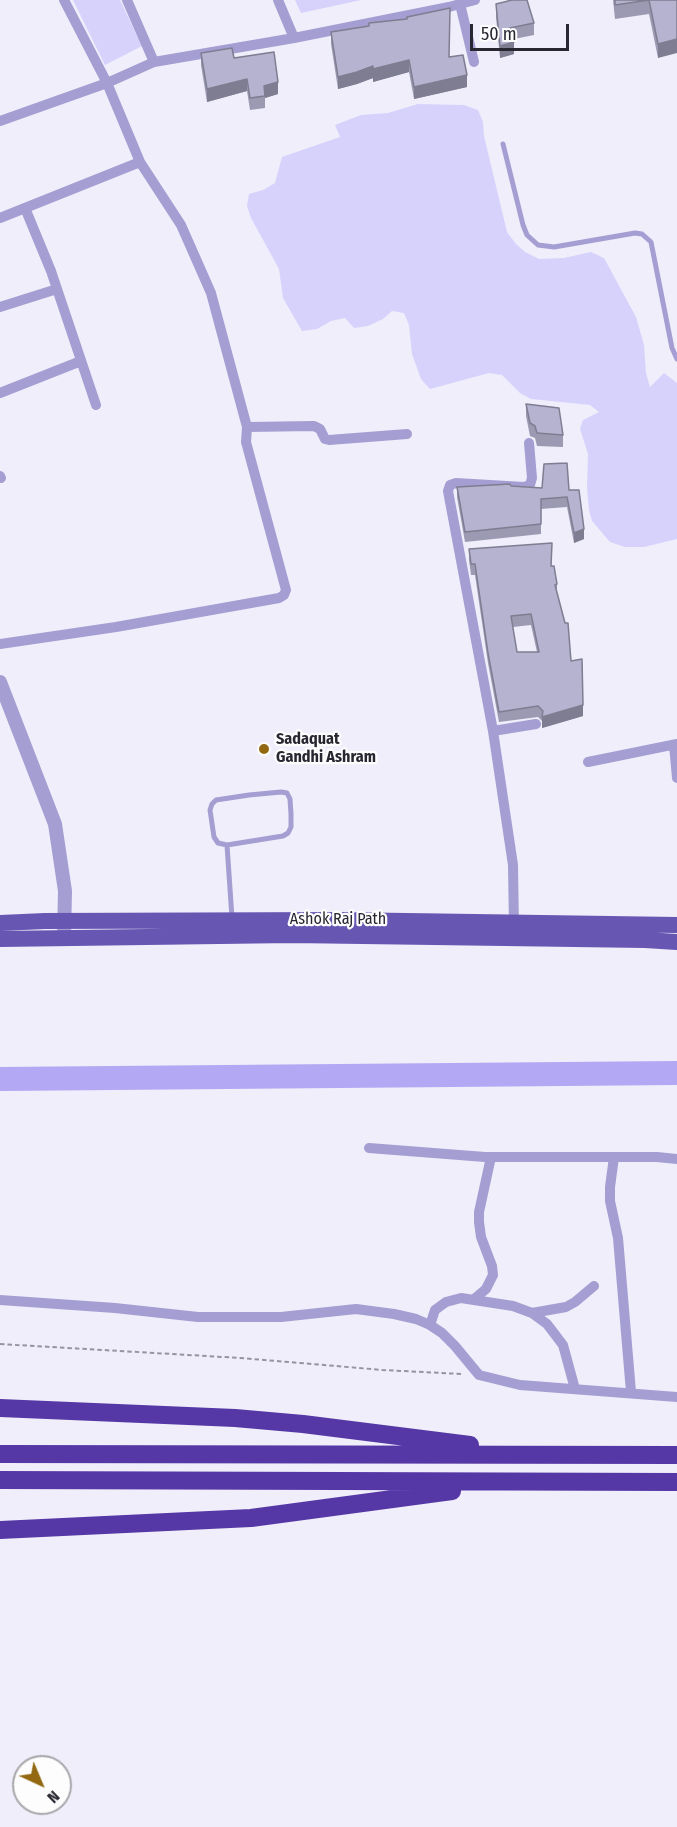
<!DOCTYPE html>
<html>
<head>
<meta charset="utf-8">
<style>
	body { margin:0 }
	#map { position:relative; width:677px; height:1827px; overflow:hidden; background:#efeefa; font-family:"Fira Sans Condensed",sans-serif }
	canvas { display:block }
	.north { position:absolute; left:12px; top:1755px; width:60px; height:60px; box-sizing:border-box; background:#fdfdfd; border:2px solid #a8a7ab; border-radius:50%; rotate:136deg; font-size:16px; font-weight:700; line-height:24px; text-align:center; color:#282731 }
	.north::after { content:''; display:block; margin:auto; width:21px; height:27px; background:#926811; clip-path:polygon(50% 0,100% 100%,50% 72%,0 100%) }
	.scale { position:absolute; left:470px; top:24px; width:99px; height:27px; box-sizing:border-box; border:3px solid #282731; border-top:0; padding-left:8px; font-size:18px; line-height:21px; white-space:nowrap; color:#282731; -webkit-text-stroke:4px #fdfdfd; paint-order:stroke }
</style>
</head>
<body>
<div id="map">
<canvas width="677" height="1827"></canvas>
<div class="north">N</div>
<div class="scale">50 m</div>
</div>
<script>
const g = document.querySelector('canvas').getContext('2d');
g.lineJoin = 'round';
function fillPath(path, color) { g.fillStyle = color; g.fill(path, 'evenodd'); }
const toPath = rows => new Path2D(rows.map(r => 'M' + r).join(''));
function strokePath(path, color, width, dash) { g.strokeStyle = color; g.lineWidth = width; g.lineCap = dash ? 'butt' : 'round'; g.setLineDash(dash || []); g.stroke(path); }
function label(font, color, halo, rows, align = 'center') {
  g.font = font + ' "Fira Sans Condensed",sans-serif'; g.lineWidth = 4.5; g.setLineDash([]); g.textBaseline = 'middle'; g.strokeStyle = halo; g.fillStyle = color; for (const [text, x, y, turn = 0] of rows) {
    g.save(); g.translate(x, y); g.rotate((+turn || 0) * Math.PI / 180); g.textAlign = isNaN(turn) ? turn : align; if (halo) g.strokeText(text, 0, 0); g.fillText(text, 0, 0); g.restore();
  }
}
const green = toPath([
	[73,0,120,0,142,46,105,65],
	[295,0,361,0,301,13],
	[418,104,464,105,478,110,483,122,484,136,507,232,516,244,525,252,539,259,564,258,591,252,604,258,636,317,644,345,646,373,650,387,664,373,677,383,677,539,644,547,625,547,610,542,592,521,589,510,587,487,588,454,580,429,583,420,599,412,590,405,531,399,520,393,502,375,489,373,430,389,421,379,412,354,409,325,404,313,392,311,383,319,368,326,354,328,345,318,331,321,317,329,302,331,283,298,279,269,251,218,247,206,249,194,263,190,275,183,282,157,340,137,335,125,361,115,388,113]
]);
const river = toPath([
	[0,1079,677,1073]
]);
const path = toPath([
	[0,1344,240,1358,383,1370,461,1374]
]);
const service = toPath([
	[503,144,523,225,527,235,538,245,554,247,635,233,642,234,651,242,672,348,677,359],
	[227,845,283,836,288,833,291,827,291,814,290,799,287,793,281,792,249,795,216,800,212,804,210,810,214,837,218,843,227,845,232,918]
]);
const minor = toPath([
	[127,0,154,62],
	[278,0,294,38],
	[460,4,474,62],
	[0,121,107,83,154,62,294,38,449,7,475,0],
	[25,208,51,271,96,405],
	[0,218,140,162],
	[0,307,57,289],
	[0,393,81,361],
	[247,427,314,426,320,429,325,439,329,440,407,434],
	[0,476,1,478],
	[0,644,116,627,279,598,284,595,286,590,246,442,247,427,211,293,181,225,140,162,107,83,64,0],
	[493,731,536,724],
	[674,745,677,778],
	[588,762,677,744],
	[514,929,513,865,493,731,448,491,450,485,456,483,524,487,530,485,532,478,529,443],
	[369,1148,485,1157,657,1157,677,1159],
	[614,1157,610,1187,610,1201,618,1238,631,1392],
	[0,1300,115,1308,198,1317,281,1317,356,1309,394,1314,416,1319,430,1325,442,1333,455,1346,479,1375,520,1385,677,1397],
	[473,1300,486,1289,493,1275,492,1266,481,1237,479,1222,479,1212,491,1157],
	[532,1313,566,1307,575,1302,594,1286],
	[430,1325,435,1310,446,1302,461,1298,513,1306,532,1313,547,1324,563,1345,575,1389]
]);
const tertiary = toPath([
	[0,682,55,824,65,891,64,938]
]);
const primary = toPath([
	[0,923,45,921,339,920,677,925],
	[0,939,292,935,645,940,677,942]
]);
const motorway = toPath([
	[0,1408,235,1418,303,1424,470,1445],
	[0,1454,677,1455],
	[0,1480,677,1482],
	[0,1530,251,1518,452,1491]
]);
const wall = toPath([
	[613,0,677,0,658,58,649,14,615,19],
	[496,4,534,23,534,35,514,39,514,54,500,58,496,17],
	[331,32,450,57,467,87,414,99,409,72,373,82,373,78,357,84,338,89,331,44],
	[201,53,234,58,278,94,265,98,265,108,250,110,247,91,207,102,201,65],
	[526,404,563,435,563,447,537,446,535,438,530,436,526,416],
	[511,486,569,490,584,539,574,543,567,507,541,509,541,534,465,542,457,497,457,487],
	[469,549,552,554,551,566,557,584,557,593,583,716,542,728,542,721,538,717,499,722,488,663,475,575,471,575,469,560],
	[531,625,537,652,517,652,513,627]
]);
const shadedWall = toPath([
	[677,39,677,53,658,58,658,44],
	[514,42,514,54,500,58,500,46],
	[409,60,409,72,373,82,373,69],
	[373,66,373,78,357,84,338,89,338,77],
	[467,75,467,87,414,99,414,87],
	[247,79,247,91,207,102,207,89],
	[278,82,278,94,265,98,264,86],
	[584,529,584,539,574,543,574,533],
	[583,705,583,716,542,728,542,717]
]);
const building = toPath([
	[512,0,527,0,534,23,510,28,514,42,500,46,496,4,512,0],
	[615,0,677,0,677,39,658,44,649,0,615,5,615,0],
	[450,8,449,57,463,55,467,75,414,87,409,60,373,69,373,66,357,72,338,77,331,32,369,26,369,23,407,19,407,17,450,8],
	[232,48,234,58,274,52,278,82,264,86,265,96,250,98,247,79,207,89,201,53,232,48],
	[526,404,559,408,563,435,537,433,535,426,530,423,526,404],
	[567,463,569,490,579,490,584,529,574,533,567,497,541,499,541,524,465,532,457,487,510,484,511,486,542,488,544,464,567,463],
	[552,543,551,566,554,566,557,584,555,585,565,623,568,623,571,661,582,659,583,705,542,717,543,711,538,706,499,712,488,653,475,564,471,564,469,549,552,543],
	[531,614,539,652,517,652,511,616,531,614]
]);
const markers = [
	[264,749,6,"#926811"]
];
const poiNames = [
	["Sadaquat",276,740],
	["Gandhi Ashram",276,758]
];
const streetNames = [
	["Ashok Raj Path",338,920]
];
fillPath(green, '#d6d2fc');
strokePath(river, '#b2a8f4', 24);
strokePath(path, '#95949f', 2, [4.5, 3]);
strokePath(service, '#a49ed2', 5);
strokePath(minor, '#a49ed2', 10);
strokePath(tertiary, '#a49ed2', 14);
strokePath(primary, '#6856b3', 16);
strokePath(motorway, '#5538a6', 18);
fillPath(wall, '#9c9ab2');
fillPath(shadedWall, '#7f7d91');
fillPath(building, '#b5b3cf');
strokePath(building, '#7f7d91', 1.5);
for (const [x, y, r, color] of markers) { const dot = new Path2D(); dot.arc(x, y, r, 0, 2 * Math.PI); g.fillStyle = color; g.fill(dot); strokePath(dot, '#fdfdfd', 2); }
label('bold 16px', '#282731', '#fdfdfd', poiNames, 'left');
label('16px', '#282731', '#fdfdfd', streetNames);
</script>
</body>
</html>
